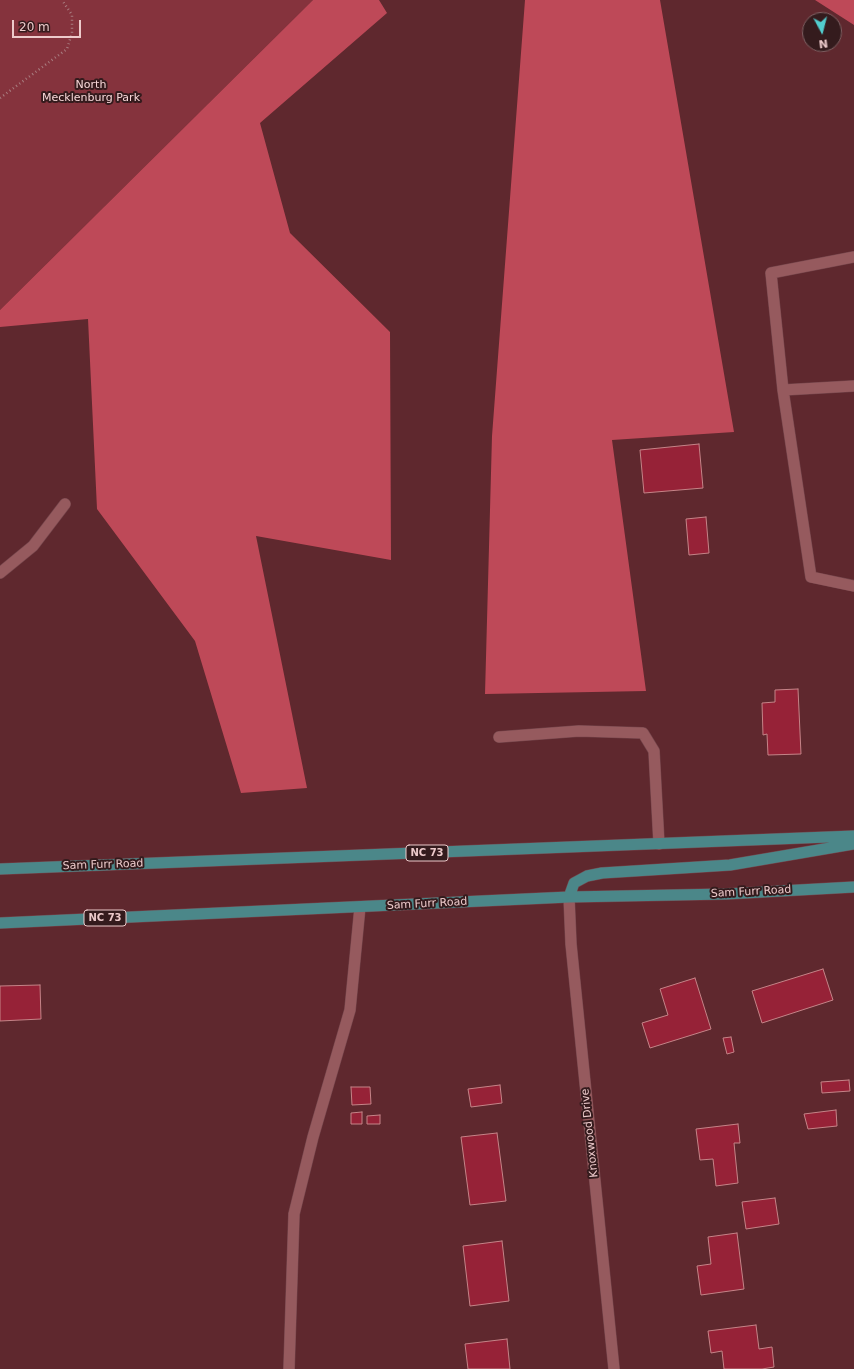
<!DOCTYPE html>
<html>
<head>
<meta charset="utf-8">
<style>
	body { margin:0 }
	#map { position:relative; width:854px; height:1369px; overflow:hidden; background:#5f282e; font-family:"DejaVu Sans",sans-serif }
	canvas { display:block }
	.north { position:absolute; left:802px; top:12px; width:40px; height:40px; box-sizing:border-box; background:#341b1d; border:1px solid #7e6163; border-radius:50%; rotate:173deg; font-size:11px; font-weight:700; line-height:16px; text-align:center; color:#edcacb }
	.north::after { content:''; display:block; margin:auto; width:14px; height:18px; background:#52cdce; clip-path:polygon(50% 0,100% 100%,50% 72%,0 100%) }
	.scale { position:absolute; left:12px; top:20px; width:69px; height:18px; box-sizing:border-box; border:2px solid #edcacb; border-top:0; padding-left:5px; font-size:12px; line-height:14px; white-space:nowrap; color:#edcacb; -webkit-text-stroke:3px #341b1d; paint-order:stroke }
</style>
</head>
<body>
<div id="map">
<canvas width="854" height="1369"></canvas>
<div class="north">N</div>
<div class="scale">20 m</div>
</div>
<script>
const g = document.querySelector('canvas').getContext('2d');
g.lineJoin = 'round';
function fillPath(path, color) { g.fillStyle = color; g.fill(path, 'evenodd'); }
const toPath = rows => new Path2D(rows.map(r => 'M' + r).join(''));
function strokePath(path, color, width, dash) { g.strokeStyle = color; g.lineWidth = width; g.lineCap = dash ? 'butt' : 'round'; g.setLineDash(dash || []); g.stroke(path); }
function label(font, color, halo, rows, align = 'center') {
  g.font = font + ' "DejaVu Sans",sans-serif'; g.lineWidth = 4; g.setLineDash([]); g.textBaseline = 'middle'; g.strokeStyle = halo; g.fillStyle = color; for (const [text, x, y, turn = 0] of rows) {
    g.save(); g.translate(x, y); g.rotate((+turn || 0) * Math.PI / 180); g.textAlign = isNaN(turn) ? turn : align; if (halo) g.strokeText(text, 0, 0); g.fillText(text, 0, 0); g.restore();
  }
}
const green = toPath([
	[0,0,313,0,0,310]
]);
const forest = toPath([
	[313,0,379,0,387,13,260,123,290,233,390,332,391,560,256,536,307,788,241,793,195,641,97,509,88,319,0,327,0,310],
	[525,0,660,0,734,432,612,440,646,691,485,694,492,436],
	[815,0,854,0,854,25]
]);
const building = toPath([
	[699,444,703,488,644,493,640,450,699,444],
	[706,517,709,553,689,555,686,519,706,517],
	[798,689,801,754,768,755,767,734,763,735,762,703,775,702,775,690,798,689],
	[823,969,833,1000,762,1023,752,991,823,969],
	[695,978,711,1029,650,1048,642,1023,668,1015,660,989,695,978],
	[40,985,41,1019,0,1021,0,986,40,985],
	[731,1037,734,1052,727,1054,723,1038,731,1037],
	[849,1080,850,1091,822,1093,821,1082,849,1080],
	[500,1085,502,1103,471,1107,468,1089,500,1085],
	[351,1087,370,1087,371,1104,352,1105,351,1087],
	[836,1110,837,1126,808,1129,804,1114,836,1110],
	[362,1112,362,1124,351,1124,351,1113,362,1112],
	[380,1115,380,1124,367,1124,367,1116,380,1115],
	[738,1124,740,1143,734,1143,738,1183,716,1186,713,1159,700,1160,696,1129,738,1124],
	[497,1133,506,1201,470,1205,461,1137,497,1133],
	[775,1198,779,1224,746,1229,742,1202,775,1198],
	[737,1233,744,1289,701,1295,697,1266,711,1264,708,1237,737,1233],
	[502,1241,509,1301,470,1306,463,1246,502,1241],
	[756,1325,759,1349,772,1347,774,1367,762,1369,724,1369,722,1351,711,1353,708,1331,756,1325],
	[507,1339,510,1369,468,1369,465,1344,507,1339]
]);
const path = toPath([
	[0,98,67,49,72,33,72,15,62,0]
]);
const service = toPath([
	[854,257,771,273,783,390,854,386],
	[783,390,811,577,854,586],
	[0,573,33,546,65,504],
	[499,737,579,731,643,733,654,751,659,844],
	[289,1369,294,1214,313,1137,350,1010,360,907]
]);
const minor = toPath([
	[569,897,571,944,614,1369]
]);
const primary = toPath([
	[0,869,854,836],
	[569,897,574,883,587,876,602,873,730,865,854,844],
	[0,923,569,897,726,894,854,887]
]);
const shields = [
	[427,853,42],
	[105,918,42]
];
const shieldNames = [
	["NC 73",427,853],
	["NC 73",105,918]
];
const parkNames = [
	["North",91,85],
	["Mecklenburg Park",91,98]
];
const streetNames = [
	["Sam Furr Road",103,865,-2],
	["Sam Furr Road",751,892,-3],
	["Sam Furr Road",427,904,-3],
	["Knoxwood Drive",590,1133,-96]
];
fillPath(green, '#85333d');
fillPath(forest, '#be4958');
fillPath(building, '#962237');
strokePath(building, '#c58488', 1);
strokePath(service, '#75464c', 12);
strokePath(minor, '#75464c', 12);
strokePath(primary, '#75464c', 12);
strokePath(path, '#a97d80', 2.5, [1, 3]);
strokePath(service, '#965a5e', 11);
strokePath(minor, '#965a5e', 11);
strokePath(primary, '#4b8789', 11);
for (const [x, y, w] of shields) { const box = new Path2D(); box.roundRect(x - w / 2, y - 8, w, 16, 3); g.fillStyle = '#341b1d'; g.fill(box); strokePath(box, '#edcacb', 1); }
label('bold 10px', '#edcacb', null, shieldNames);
label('11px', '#f7d7d8', '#341b1d', parkNames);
label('11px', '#edcacb', '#341b1d', streetNames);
</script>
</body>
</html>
